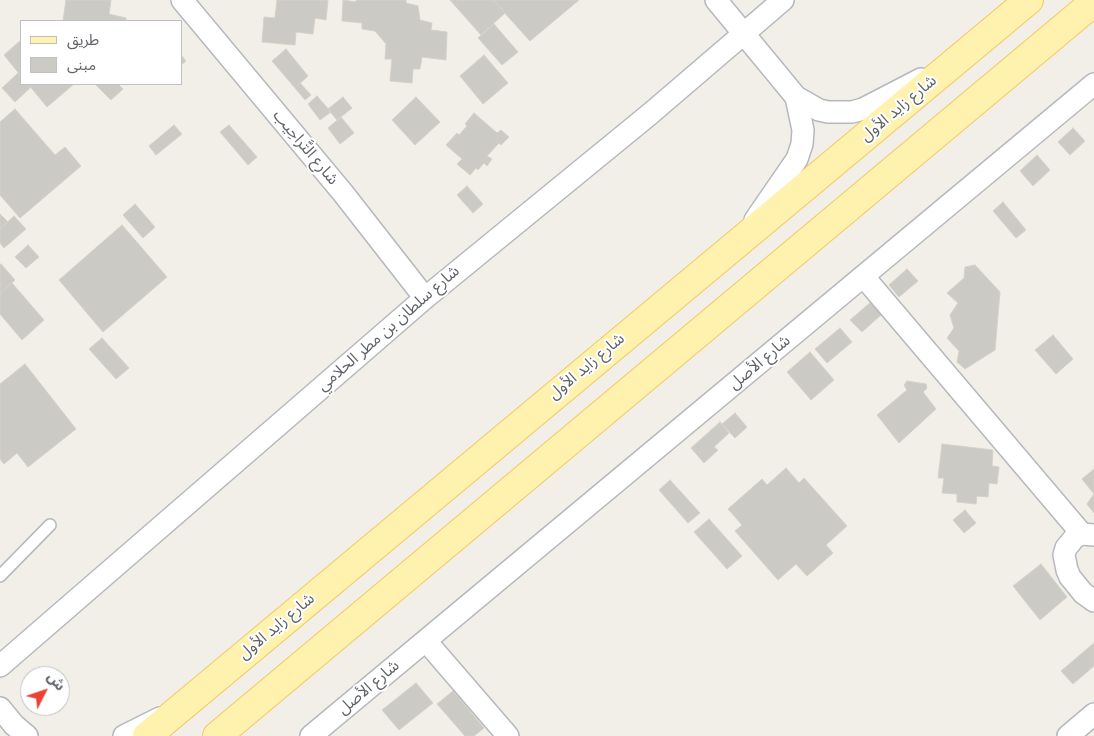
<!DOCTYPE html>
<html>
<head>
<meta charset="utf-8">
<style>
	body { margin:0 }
	#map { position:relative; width:1094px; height:736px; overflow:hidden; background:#f1efe8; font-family:"Nunito Sans","Noto Sans Arabic",sans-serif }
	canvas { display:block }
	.legend { position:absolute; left:20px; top:20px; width:162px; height:65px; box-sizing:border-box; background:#fff; border:1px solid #bfc1c3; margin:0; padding:6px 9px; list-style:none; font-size:15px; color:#5f6368 }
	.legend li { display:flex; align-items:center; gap:10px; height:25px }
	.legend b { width:25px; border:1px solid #bfc1c3 }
	.north { position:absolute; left:20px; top:666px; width:50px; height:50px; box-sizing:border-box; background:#fff; border:1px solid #bfc1c3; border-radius:50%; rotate:49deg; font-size:14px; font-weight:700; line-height:20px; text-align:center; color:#5f6368 }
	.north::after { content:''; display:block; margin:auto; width:18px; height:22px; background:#ea4335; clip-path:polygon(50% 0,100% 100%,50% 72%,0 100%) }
</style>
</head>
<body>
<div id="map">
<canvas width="1094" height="736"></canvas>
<ul class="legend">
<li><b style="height:6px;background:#fff2af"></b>طريق</li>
<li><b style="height:14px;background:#cccac5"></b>مبنى</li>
</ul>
<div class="north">ش</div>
</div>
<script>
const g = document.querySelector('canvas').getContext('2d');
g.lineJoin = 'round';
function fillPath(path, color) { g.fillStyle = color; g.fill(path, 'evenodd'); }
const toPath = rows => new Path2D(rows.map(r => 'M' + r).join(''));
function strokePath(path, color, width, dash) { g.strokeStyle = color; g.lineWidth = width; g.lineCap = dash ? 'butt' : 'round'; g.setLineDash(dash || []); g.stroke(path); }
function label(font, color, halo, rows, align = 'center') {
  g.font = font + ' "Nunito Sans","Noto Sans Arabic",sans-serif'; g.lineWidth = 4; g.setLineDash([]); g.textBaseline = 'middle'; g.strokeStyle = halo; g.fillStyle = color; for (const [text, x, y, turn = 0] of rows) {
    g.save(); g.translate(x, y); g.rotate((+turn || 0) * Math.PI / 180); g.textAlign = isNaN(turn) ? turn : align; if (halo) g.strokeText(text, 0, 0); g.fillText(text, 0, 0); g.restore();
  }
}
const building = toPath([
	[66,0,111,0,109,14,126,18,126,21,63,21,66,0],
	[277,0,328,0,326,20,315,18,313,34,296,32,295,45,262,42,264,17,275,18,277,0],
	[343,0,356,2,356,0,406,0,406,3,418,6,420,20,432,23,431,30,447,32,446,60,422,57,420,69,413,69,412,83,390,81,392,59,385,59,386,44,375,31,362,29,362,23,342,21,343,0],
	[450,0,493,0,505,13,481,35,450,0],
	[493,0,579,0,530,41,493,0],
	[494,24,518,52,502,65,478,38,494,24],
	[21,40,21,76,4,55,21,40],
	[286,49,308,76,295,88,272,61,286,49],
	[181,55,186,61,181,65,181,55],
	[484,55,508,83,483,104,460,76,484,55],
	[18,73,21,76,21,84,28,84,31,87,15,102,2,88,18,73],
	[300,83,311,95,305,100,295,88,300,83],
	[28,84,74,84,47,107,28,84],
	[95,84,118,84,123,89,111,100,95,84],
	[317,96,331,112,320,120,308,104,317,96],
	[343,97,352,108,337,120,328,109,343,97],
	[416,97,440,122,415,145,392,120,416,97],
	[15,109,55,155,65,147,81,166,20,218,0,195,0,122,15,109],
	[474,113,497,133,501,130,509,137,501,145,499,143,487,156,492,159,487,166,484,163,478,170,476,168,470,175,457,164,462,159,446,145,457,133,459,135,467,126,465,124,474,113],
	[341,117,354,133,340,144,328,128,341,117],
	[174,125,182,134,156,155,149,146,174,125],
	[229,125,257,157,248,165,220,132,229,125],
	[1073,128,1085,141,1070,155,1058,142,1073,128],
	[1037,155,1050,170,1033,186,1020,171,1037,155],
	[467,186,483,204,473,213,457,195,467,186],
	[1003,202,1026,230,1016,238,993,211,1003,202],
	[135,204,155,227,143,238,123,215,135,204],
	[0,214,8,222,0,229,0,214],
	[14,216,26,229,4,248,0,243,0,229,14,216],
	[122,225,167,277,103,332,59,280,122,225],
	[28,245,39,257,26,268,15,257,28,245],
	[1,264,15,280,0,294,0,265,1,264],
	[975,265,1000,292,995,350,965,369,957,362,959,351,947,338,954,328,950,315,958,303,947,293,964,278,965,267,975,265],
	[907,269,918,281,899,297,889,285,907,269],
	[12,283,44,320,22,340,0,314,0,294,12,283],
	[871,302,882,314,862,332,850,320,871,302],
	[840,328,852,342,827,363,815,349,840,328],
	[1053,335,1073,359,1056,374,1035,350,1053,335],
	[102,338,129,368,116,379,89,349,102,338],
	[810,352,834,380,811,400,787,372,810,352],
	[25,364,76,429,28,467,17,453,4,464,0,459,0,384,25,364],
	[907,381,926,384,927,388,923,392,936,409,899,443,877,415,907,390,904,385,907,381],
	[735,413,747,427,735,438,722,424,735,413],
	[720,422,729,433,714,447,718,450,704,463,691,448,720,422],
	[942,444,993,450,992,466,999,467,997,484,989,483,988,497,977,496,976,504,957,502,957,494,942,493,944,478,938,478,942,444],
	[786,468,799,483,804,478,847,526,826,545,833,553,807,576,796,564,778,580,735,531,742,525,728,509,762,479,767,485,786,468],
	[1094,469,1094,494,1082,479,1094,469],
	[670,480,700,513,688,523,659,490,670,480],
	[1094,494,1094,513,1087,504,1094,494],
	[965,510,976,523,964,533,953,520,965,510],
	[709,519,742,556,727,569,694,532,709,519],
	[1041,564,1067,597,1040,620,1013,586,1041,564],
	[1094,643,1094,666,1073,684,1061,671,1094,643],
	[416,683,433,703,399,730,382,710,416,683],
	[453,691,484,728,474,736,465,736,437,704,453,691]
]);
const service = toPath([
	[0,576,50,525]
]);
const minor = toPath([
	[182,0,343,193,425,298],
	[716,0,796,97,819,110,828,112,852,112,863,109,921,79],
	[755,220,797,159,802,144,803,130,796,97],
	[864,277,1082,534],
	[1094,535,1082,534,1075,537,1066,548,1064,555,1067,570,1070,577,1083,593,1094,601],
	[426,641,508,736],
	[0,666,425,298,650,114,783,0],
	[0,708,14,725,27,736],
	[124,736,160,718],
	[311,736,1094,84],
	[1068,736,1094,714]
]);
const primary = toPath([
	[147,736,1029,0],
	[217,736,1094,2]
]);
const streetNames = [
	["شارع زايد الأول",899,109,-40],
	["شارع التَّراحِيب",305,148,50],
	["شارع سلطان بن مطر الحلامي",389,329,-41],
	["شارع الأصل",760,363,-40],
	["شارع زايد الأول",587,367,-40],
	["شارع زايد الأول",277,627,-40],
	["شارع الأصل",369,688,-40]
];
fillPath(building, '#cccac5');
strokePath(building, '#d6d1c6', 1);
strokePath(service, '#b5b8bc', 14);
strokePath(minor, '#b5b8bc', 24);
strokePath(primary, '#f2c960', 30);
strokePath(service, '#fff', 11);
strokePath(minor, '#fff', 21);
strokePath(primary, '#fff2af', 28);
label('16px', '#5f6368', '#fff', streetNames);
</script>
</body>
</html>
